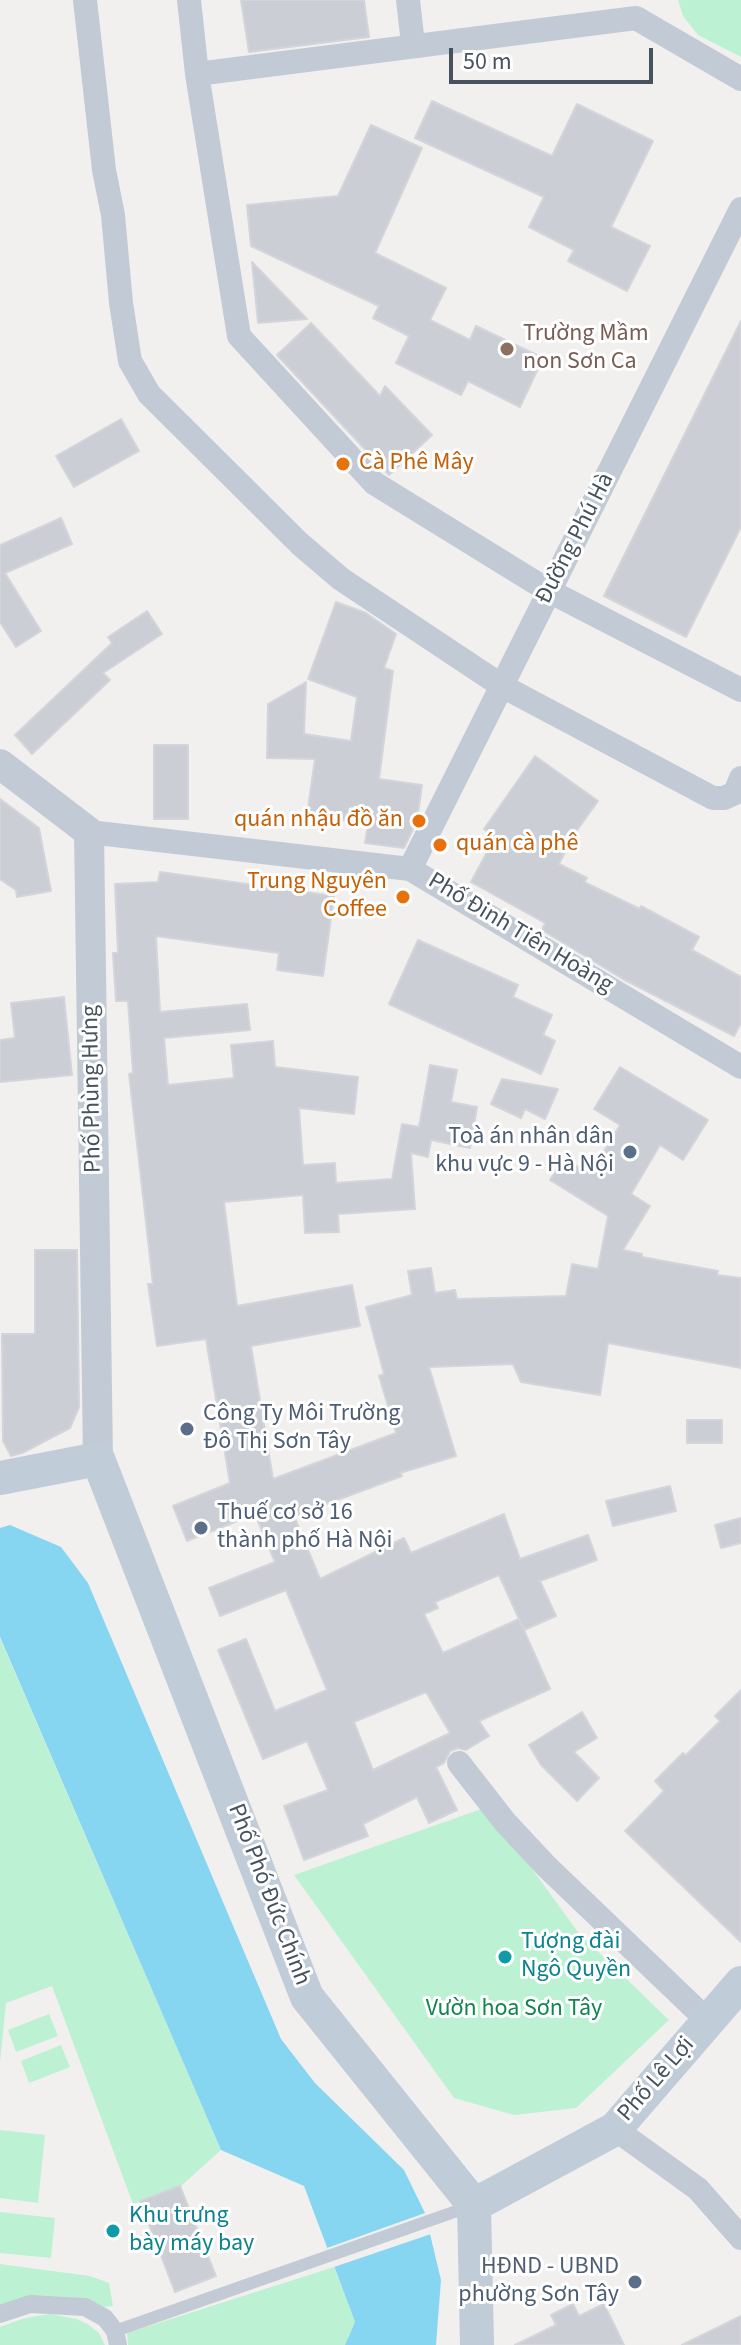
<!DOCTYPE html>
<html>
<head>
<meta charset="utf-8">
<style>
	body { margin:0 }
	#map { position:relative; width:741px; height:2345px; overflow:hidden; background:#f2f0ef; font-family:"Source Sans 3",sans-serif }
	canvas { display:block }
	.scale { position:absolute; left:449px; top:48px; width:204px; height:36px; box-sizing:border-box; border:4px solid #46525e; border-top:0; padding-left:10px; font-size:24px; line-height:28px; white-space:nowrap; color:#46525e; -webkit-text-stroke:6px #fff; paint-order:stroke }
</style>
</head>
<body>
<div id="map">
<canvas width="741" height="2345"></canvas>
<div class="scale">50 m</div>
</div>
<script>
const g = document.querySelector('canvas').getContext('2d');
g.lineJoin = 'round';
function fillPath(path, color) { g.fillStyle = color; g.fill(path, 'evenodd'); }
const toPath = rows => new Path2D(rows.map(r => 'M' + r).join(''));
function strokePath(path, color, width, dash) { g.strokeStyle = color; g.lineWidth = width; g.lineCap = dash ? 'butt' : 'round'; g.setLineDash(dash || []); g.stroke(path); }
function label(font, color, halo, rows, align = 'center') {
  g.font = font + ' "Source Sans 3",sans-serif'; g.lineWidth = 6; g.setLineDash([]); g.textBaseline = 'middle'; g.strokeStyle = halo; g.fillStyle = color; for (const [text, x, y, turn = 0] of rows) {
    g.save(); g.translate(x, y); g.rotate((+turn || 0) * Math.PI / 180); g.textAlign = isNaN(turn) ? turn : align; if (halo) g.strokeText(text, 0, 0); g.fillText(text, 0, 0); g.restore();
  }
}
const green = toPath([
	[678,0,741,0,741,57,698,35,683,16],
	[0,1638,221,2150,181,2186,133,2204,52,1986,6,2003,0,2063],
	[487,1807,578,1932,669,2020,576,2108,514,2115,454,2098,294,1875],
	[49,2014,58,2036,16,2052,8,2030],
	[61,2045,70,2067,29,2083,21,2061],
	[0,2130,45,2135,38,2203,0,2198],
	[0,2212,55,2218,51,2258,0,2253],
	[0,2264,90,2276,109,2283,113,2306,104,2307,58,2298,0,2306],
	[334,2267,355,2322,345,2345,128,2345,127,2333],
	[50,2314,77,2319,89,2325,99,2333,105,2345,0,2345,0,2327,25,2318]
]);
const water = toPath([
	[10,1525,61,1547,88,1583,281,2039,315,2083,404,2170,425,2213,441,2280,436,2345,345,2345,355,2322,304,2186,221,2150,0,1637,0,1528]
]);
const pier = toPath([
	[425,2213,431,2234,334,2267,327,2248]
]);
const building = toPath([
	[241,0,364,0,369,37,249,52,241,0],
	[432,101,552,156,577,104,653,141,611,227,650,246,627,291,568,261,574,250,529,227,544,197,415,138,432,101],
	[371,125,422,148,375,253,446,288,430,320,470,340,476,326,543,358,520,407,468,381,461,395,396,363,409,336,373,318,379,306,251,246,247,205,338,196,371,125],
	[252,262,307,319,258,323,252,262],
	[741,321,741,527,686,637,604,596,741,321],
	[311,323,380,396,385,386,432,435,389,475,277,355,311,323],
	[121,419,139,451,74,487,56,456,121,419],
	[61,518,72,544,5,573,41,631,16,647,0,622,0,545,61,518],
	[336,602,366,613,396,634,384,668,393,671,379,779,422,785,417,821,404,848,365,843,368,824,307,815,315,759,267,758,268,704,306,682,304,734,351,741,357,697,308,679,336,602],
	[147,611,162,634,103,673,110,680,32,754,15,735,112,643,108,637,147,611],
	[154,745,188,745,188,819,154,819,154,745],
	[535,756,598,801,575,833,559,864,587,878,584,882,640,909,641,906,699,937,692,950,741,977,741,1023,734,1036,623,979,542,930,545,923,471,882,495,837,484,829,535,756],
	[0,799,39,828,51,891,17,897,16,890,0,879,0,799],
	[160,872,334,896,323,976,277,970,279,953,156,936,160,1012,247,1004,250,1030,164,1038,168,1085,234,1078,231,1045,273,1041,275,1067,358,1077,354,1114,299,1108,303,1165,335,1163,336,1183,392,1179,402,1124,419,1127,430,1065,457,1070,451,1102,477,1107,470,1148,431,1140,428,1157,411,1153,415,1209,338,1214,339,1232,305,1233,303,1195,224,1202,237,1306,352,1285,360,1326,251,1346,273,1479,396,1433,379,1376,384,1374,366,1307,412,1295,408,1271,431,1268,435,1293,455,1290,457,1299,566,1296,572,1264,598,1269,608,1216,550,1180,564,1158,590,1174,620,1125,594,1109,620,1067,708,1120,683,1160,660,1145,631,1194,650,1206,623,1250,642,1254,642,1257,718,1271,717,1275,741,1278,741,1368,608,1343,600,1395,521,1382,513,1364,429,1367,456,1456,400,1473,402,1476,294,1516,320,1579,404,1538,411,1553,504,1514,520,1559,588,1535,597,1560,540,1581,556,1616,524,1630,519,1619,550,1689,479,1721,489,1736,466,1750,458,1748,450,1751,444,1763,436,1767,457,1810,429,1823,417,1797,363,1824,368,1836,304,1860,284,1806,328,1790,307,1741,263,1759,218,1650,246,1639,275,1711,327,1690,286,1590,220,1616,209,1588,275,1562,255,1514,187,1541,173,1506,230,1483,206,1339,157,1346,148,1284,153,1284,129,1074,133,1073,128,1001,116,1001,113,953,118,953,115,884,158,882,160,872],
	[499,1575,519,1619,443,1653,424,1614,438,1608,435,1602,499,1575],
	[426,1692,450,1733,373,1770,354,1722,426,1692],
	[418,940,518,985,513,997,552,1015,543,1035,555,1041,541,1074,389,1004,418,940],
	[64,997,72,1075,0,1082,0,1040,15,1038,11,1003,64,997],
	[502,1079,558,1089,545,1119,525,1109,521,1118,491,1104,502,1079],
	[35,1250,77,1250,79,1407,70,1428,22,1453,11,1456,3,1441,2,1334,35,1334,35,1250],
	[687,1420,722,1420,722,1443,687,1443,687,1420],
	[670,1486,676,1511,613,1526,606,1501,670,1486],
	[741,1518,741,1543,721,1548,715,1525,741,1518],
	[741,1690,741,1942,625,1831,664,1791,655,1781,683,1753,686,1755,720,1721,715,1716,741,1690],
	[582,1712,597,1738,574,1752,599,1778,577,1801,541,1765,529,1745,582,1712],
	[180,2186,216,2276,175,2292,140,2201,180,2186],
	[573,2304,579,2316,604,2304,624,2345,515,2345,556,2325,551,2315,573,2304],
	[741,2316,741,2345,682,2345,741,2316]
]);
const service = toPath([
	[115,2331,471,2206]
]);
const pedestrian = toPath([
	[0,2314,30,2304,85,2307,105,2318,115,2331,118,2345]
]);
const minor = toPath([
	[85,0,104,170,113,215,121,303,130,361,149,394,300,544,341,579,502,686,713,798,724,798,735,793,741,778],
	[189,0,197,74],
	[408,0,413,44],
	[741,79,636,18,197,74,239,336,374,483,549,591,741,690],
	[89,832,410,869,741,1067],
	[410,869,741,209],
	[459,1763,505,1822,546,1866,708,2021],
	[615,2129,698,2189,741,2238]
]);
const tertiary = toPath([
	[0,764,89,832,98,1459]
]);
const secondary = toPath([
	[0,1478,98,1459,307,1997,474,2205,477,2345],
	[474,2205,615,2129,741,1983]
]);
const markers = [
	[507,349,8,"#8d6e63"],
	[343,464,8,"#e8710a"],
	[419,821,8,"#e8710a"],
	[440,845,8,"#e8710a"],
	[403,897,8,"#e8710a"],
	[630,1152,8,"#5c6f8a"],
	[187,1429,8,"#5c6f8a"],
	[201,1528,8,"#5c6f8a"],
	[505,1957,8,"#0f9aa8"],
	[113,2231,8,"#0f9aa8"],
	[635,2282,8,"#5c6f8a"]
];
const educationNames = [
	["Trường Mầm",523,335],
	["non Sơn Ca",523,363]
];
const foodNames = [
	["Cà Phê Mây",359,464],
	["quán nhậu đồ ăn",403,821,"right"],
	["quán cà phê",456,845],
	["Trung Nguyên",387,883,"right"],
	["Coffee",387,911,"right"]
];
const streetNames = [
	["Đường Phú Hà",576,539,-63],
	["Phố Đinh Tiên Hoàng",520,934,31],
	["Phố Phùng Hưng",93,1089,-91],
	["Phố Phó Đức Chính",268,1895,69],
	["Phố Lê Lợi",657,2080,-49]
];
const serviceNames = [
	["Toà án nhân dân",614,1138],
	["khu vực 9 - Hà Nội",614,1166],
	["Công Ty Môi Trường",203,1415,"left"],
	["Đô Thị Sơn Tây",203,1443,"left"],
	["Thuế cơ sở 16",217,1514,"left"],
	["thành phố Hà Nội",217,1542,"left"],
	["HĐND - UBND",619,2268],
	["phường Sơn Tây",619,2296]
];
const cultureNames = [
	["Tượng đài",521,1943],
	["Ngô Quyền",521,1971],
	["Khu trưng",129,2217],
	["bày máy bay",129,2245]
];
const parkNames = [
	["Vườn hoa Sơn Tây",514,2010]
];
fillPath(green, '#bcf2d3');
fillPath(water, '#87d6f1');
fillPath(pier, '#f2f0ef');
fillPath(building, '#cbced5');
strokePath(building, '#d3d5db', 2);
strokePath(service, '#c2cbd5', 12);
strokePath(pedestrian, '#c2cbd5', 18);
strokePath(minor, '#c2cbd5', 24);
strokePath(tertiary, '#c2cbd5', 30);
strokePath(secondary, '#c1ccd9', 34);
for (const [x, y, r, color] of markers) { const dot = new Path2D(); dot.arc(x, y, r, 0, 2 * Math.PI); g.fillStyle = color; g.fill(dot); strokePath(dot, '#fff', 3); }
label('24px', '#785e54', '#fff', educationNames, 'left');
label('24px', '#c56008', '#fff', foodNames, 'left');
label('24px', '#46525e', '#fff', streetNames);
label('24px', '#4e5e75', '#fff', serviceNames, 'right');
label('24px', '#0d838f', '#fff', cultureNames, 'left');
label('24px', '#128550', '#fff', parkNames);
</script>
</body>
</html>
